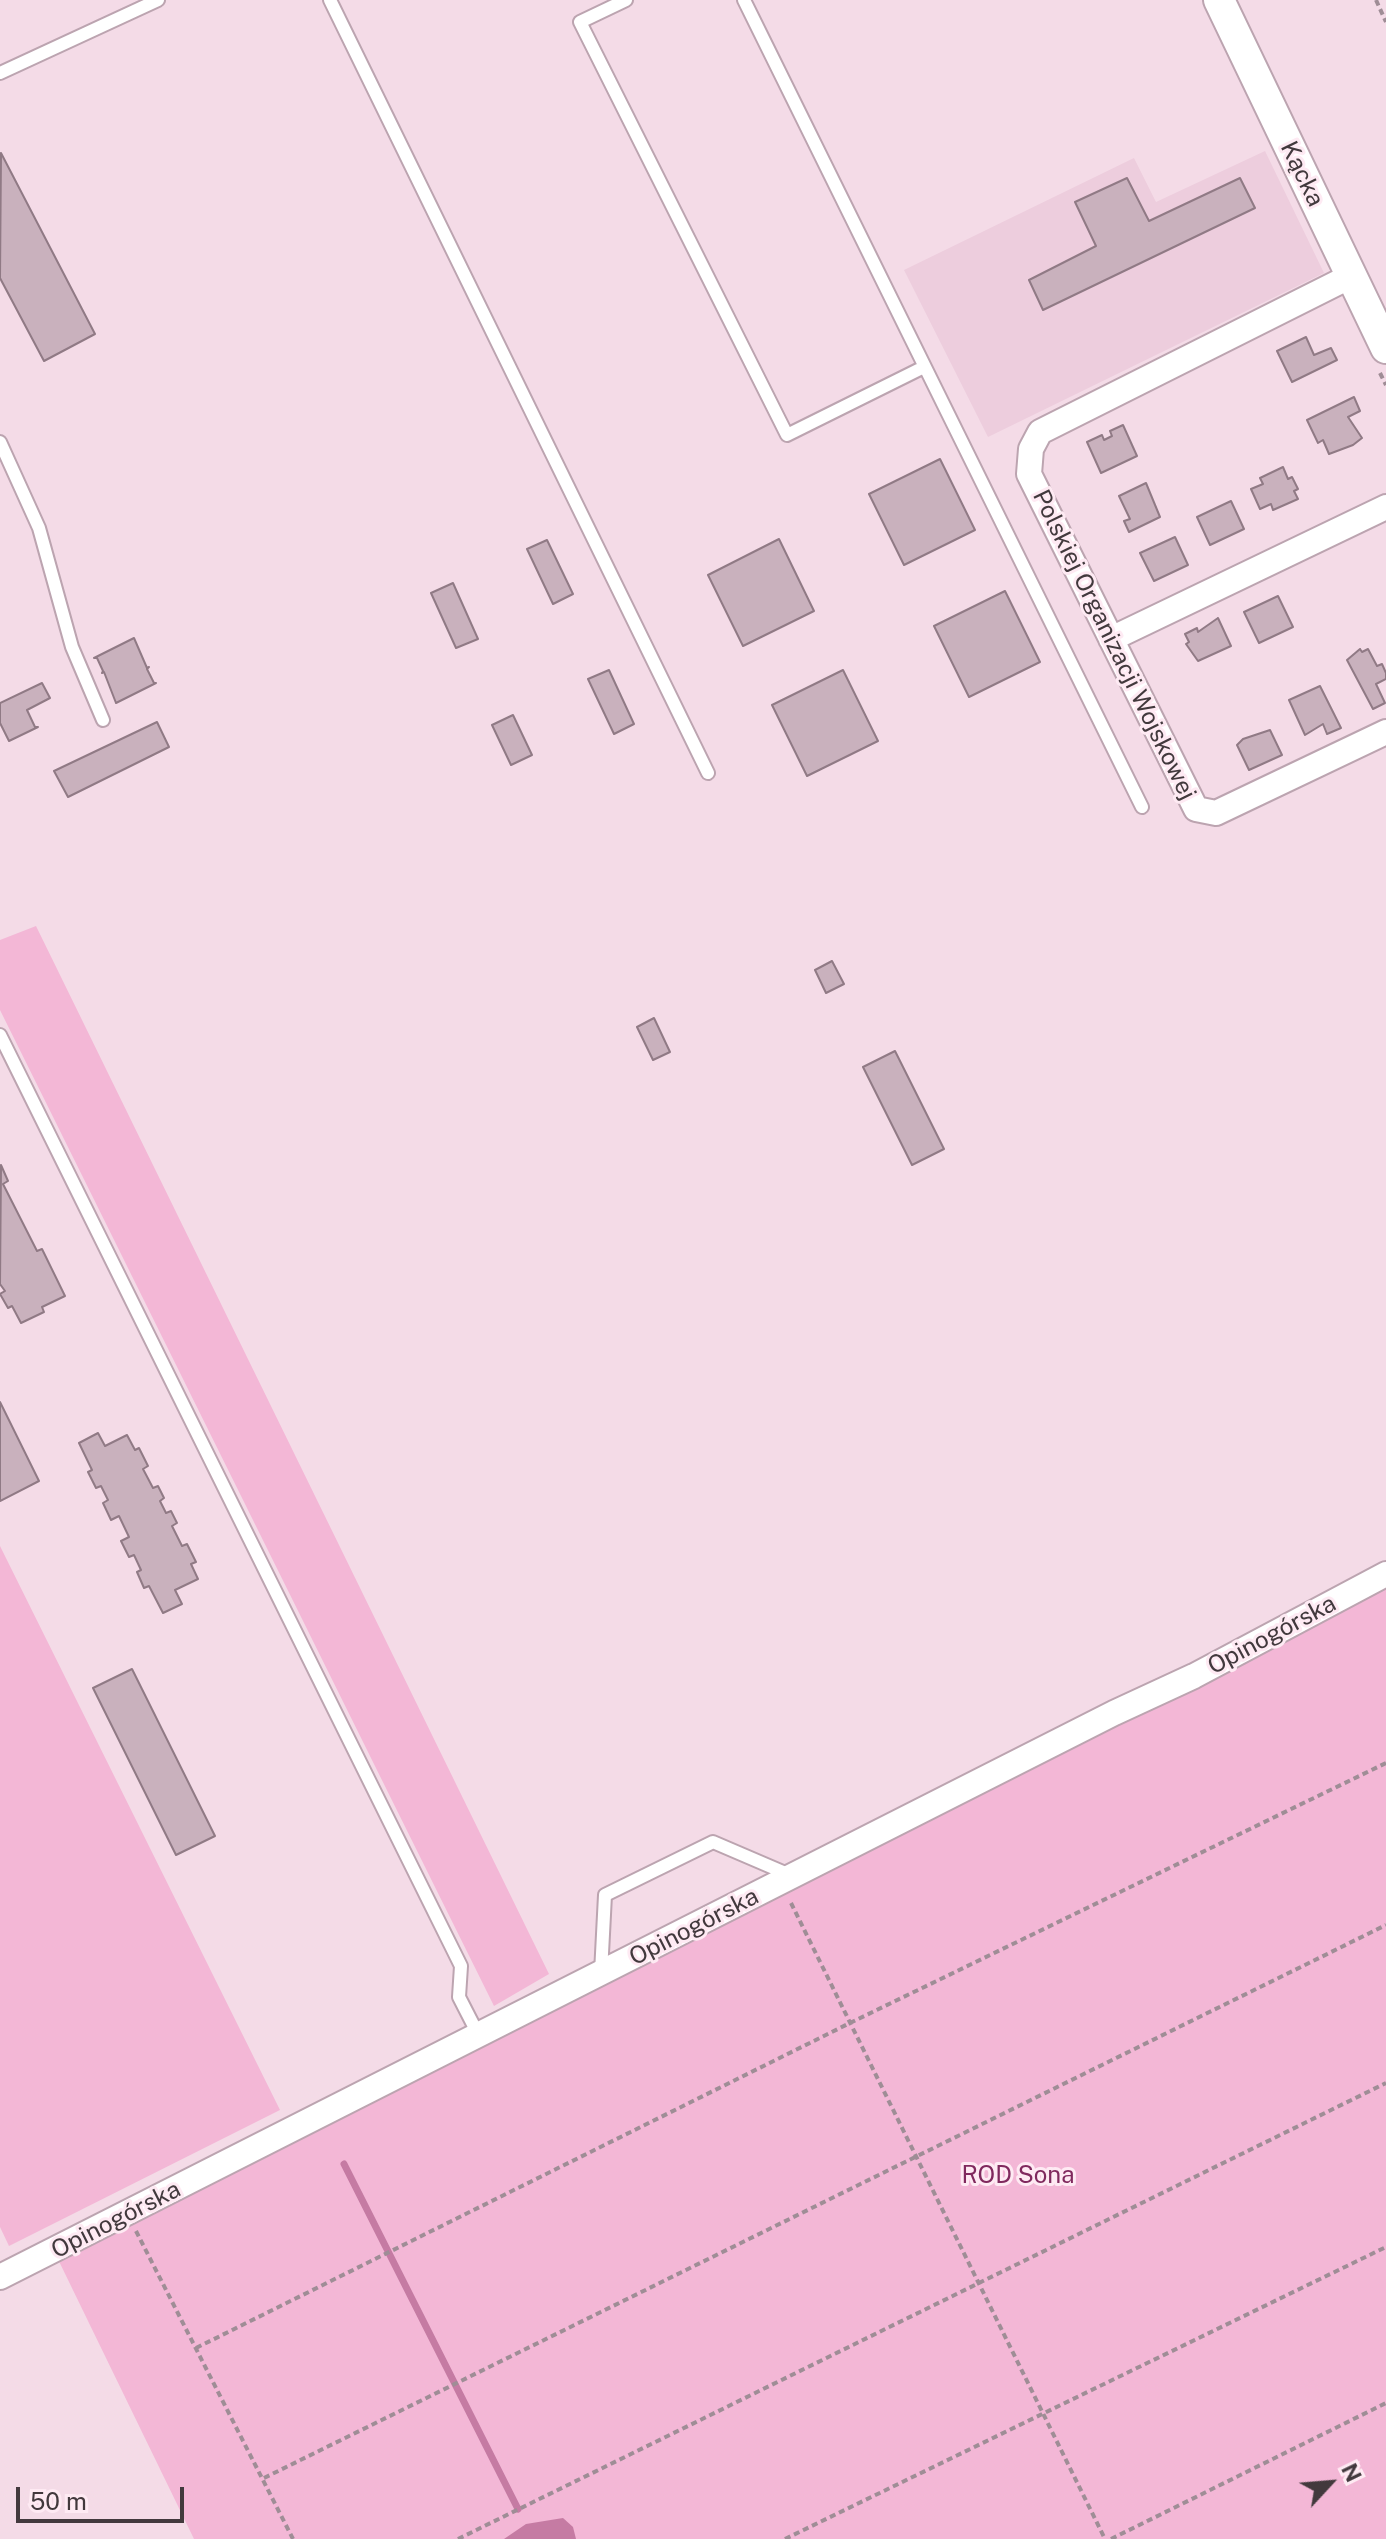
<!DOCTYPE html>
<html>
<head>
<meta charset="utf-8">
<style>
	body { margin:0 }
	#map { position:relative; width:1386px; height:2539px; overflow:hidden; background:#f4dbe7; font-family:"Public Sans",sans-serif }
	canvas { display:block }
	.north { position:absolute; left:1290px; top:2443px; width:80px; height:80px; -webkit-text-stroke:6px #feeaf3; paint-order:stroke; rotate:64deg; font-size:22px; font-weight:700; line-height:32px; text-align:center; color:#42393d }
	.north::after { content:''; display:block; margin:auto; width:28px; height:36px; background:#42393d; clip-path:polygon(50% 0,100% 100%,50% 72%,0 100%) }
	.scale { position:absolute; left:16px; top:2487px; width:168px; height:36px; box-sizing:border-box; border:4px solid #42393d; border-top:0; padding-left:10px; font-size:24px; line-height:28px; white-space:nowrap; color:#42393d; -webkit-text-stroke:6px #feeaf3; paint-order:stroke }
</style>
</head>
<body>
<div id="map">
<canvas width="1386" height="2539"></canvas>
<div class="north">N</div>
<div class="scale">50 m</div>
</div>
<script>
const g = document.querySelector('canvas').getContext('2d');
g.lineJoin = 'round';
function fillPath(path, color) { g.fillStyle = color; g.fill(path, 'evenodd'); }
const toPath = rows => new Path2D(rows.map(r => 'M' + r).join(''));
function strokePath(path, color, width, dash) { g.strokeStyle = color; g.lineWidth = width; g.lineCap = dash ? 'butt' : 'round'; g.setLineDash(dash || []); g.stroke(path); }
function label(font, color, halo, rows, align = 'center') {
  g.font = font + ' "Public Sans",sans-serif'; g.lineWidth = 6; g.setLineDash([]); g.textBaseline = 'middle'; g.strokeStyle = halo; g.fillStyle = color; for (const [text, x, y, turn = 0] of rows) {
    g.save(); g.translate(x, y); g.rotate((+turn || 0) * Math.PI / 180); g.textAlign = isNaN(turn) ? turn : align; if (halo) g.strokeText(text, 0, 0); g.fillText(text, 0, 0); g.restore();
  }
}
const built = toPath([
	[1265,151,1324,273,988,437,904,270,1134,158,1156,202]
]);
const green = toPath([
	[36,926,549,1974,494,2006,0,1010,0,940],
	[0,1546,280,2110,9,2246,0,2227],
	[1386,1586,1386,2539,194,2539,53,2249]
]);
const water = toPath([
	[563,2518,573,2527,576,2539,504,2539,526,2524]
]);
const stream = toPath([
	[344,2164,518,2509]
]);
const building = toPath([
	[1,153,95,334,44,361,0,278,1,153],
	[1127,178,1149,221,1240,178,1255,208,1043,310,1029,280,1096,246,1075,202,1127,178],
	[1306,337,1314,355,1331,348,1337,360,1292,382,1277,351,1306,337],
	[1354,397,1360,411,1348,417,1362,438,1353,445,1329,454,1323,440,1318,443,1307,420,1354,397],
	[1123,425,1137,456,1101,473,1087,442,1102,435,1104,440,1112,436,1110,431,1123,425],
	[940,459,975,530,904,565,869,494,940,459],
	[1283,467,1288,479,1292,477,1298,489,1294,491,1298,499,1273,510,1271,504,1260,509,1251,489,1263,484,1260,478,1283,467],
	[1146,483,1160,517,1129,532,1124,521,1130,519,1119,496,1146,483],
	[1231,501,1244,529,1210,545,1197,517,1231,501],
	[1175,537,1188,565,1154,581,1140,553,1175,537],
	[779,539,814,611,743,646,708,575,779,539],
	[547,540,573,594,553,604,527,549,547,540],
	[453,583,478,639,456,648,431,593,453,583],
	[1005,591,1040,662,969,697,934,626,1005,591],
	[1278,596,1293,627,1259,643,1244,612,1278,596],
	[1218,618,1231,646,1198,661,1186,644,1189,642,1185,634,1197,628,1198,632,1218,618],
	[134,638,147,668,149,667,147,669,154,683,156,683,116,703,104,672,102,673,103,671,97,658,94,658,134,638],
	[1360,649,1362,652,1368,649,1377,666,1382,664,1386,673,1386,679,1376,684,1385,703,1373,709,1347,660,1360,649],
	[609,670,634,724,614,734,588,679,609,670],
	[843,670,878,741,807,776,772,705,843,670],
	[42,683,50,698,27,710,35,727,38,727,9,741,0,723,0,703,42,683],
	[1320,686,1341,728,1327,734,1323,724,1305,735,1289,700,1320,686],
	[513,715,532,755,511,765,492,725,513,715],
	[157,722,169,747,68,797,54,771,157,722],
	[1270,730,1282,755,1249,770,1237,745,1243,739,1270,730],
	[832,961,844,984,826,993,815,970,832,961],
	[654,1018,670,1052,653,1060,637,1027,654,1018],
	[895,1051,944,1149,912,1165,863,1067,895,1051],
	[1,1165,8,1181,3,1184,37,1251,42,1249,65,1296,42,1307,44,1312,21,1323,12,1306,8,1308,0,1294,5,1291,0,1284,1,1165],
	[0,1402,39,1481,0,1501,0,1402],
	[98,1433,105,1446,127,1435,135,1450,139,1448,148,1466,143,1469,153,1488,158,1486,164,1498,160,1501,166,1513,171,1511,177,1523,172,1526,182,1546,187,1544,196,1562,191,1564,198,1579,175,1590,182,1604,163,1613,149,1586,144,1588,137,1572,141,1570,134,1555,129,1557,121,1541,129,1537,119,1516,111,1520,103,1503,108,1500,101,1486,96,1488,88,1472,92,1470,79,1443,98,1433],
	[132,1669,215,1836,176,1855,93,1688,132,1669]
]);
const path = toPath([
	[1376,0,1386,22],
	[1380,373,1386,385],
	[791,1903,1105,2539],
	[136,2231,293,2539],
	[196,2348,852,2022,1386,1763],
	[264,2478,1386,1925],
	[458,2539,1386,2083],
	[785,2539,1386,2247],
	[1111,2539,1386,2403]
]);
const service = toPath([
	[330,0,708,773],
	[626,0,580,22,787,435,924,367],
	[744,0,1142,807],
	[0,73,158,0],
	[0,442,39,528,72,647,103,720],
	[0,1035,461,1966,459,1997,479,2036],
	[601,1973,605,1895,713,1842,790,1875]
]);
const minor = toPath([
	[1351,276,1040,432,1031,449,1029,474,1196,809,1216,813,1386,732],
	[1111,639,1386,507],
	[0,2277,1114,1713,1194,1676,1386,1574]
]);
const tertiary = toPath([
	[1219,0,1386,348]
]);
const streetNames = [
	["Kącka",1302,174,64],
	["Polskiej Organizacji Wojskowej",1114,645,64],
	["Opinogórska",1272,1635,-28],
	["Opinogórska",694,1927,-27],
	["Opinogórska",116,2220,-27]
];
const parkNames = [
	["ROD Sona",1018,2176]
];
fillPath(built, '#edcddd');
fillPath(green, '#f3b7d6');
fillPath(water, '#c57ba3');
strokePath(stream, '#c57ba3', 7);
fillPath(building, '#c9b1bd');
strokePath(building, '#907a85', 2);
strokePath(service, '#bca4b0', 16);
strokePath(minor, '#bca4b0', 28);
strokePath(tertiary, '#bca4b0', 34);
strokePath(path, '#9f8d96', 4, [6, 4]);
strokePath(service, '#fff', 12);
strokePath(minor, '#fff', 24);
strokePath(tertiary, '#fff', 30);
label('24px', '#42393d', '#feeaf3', streetNames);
label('24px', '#80295e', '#feeaf3', parkNames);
</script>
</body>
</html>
